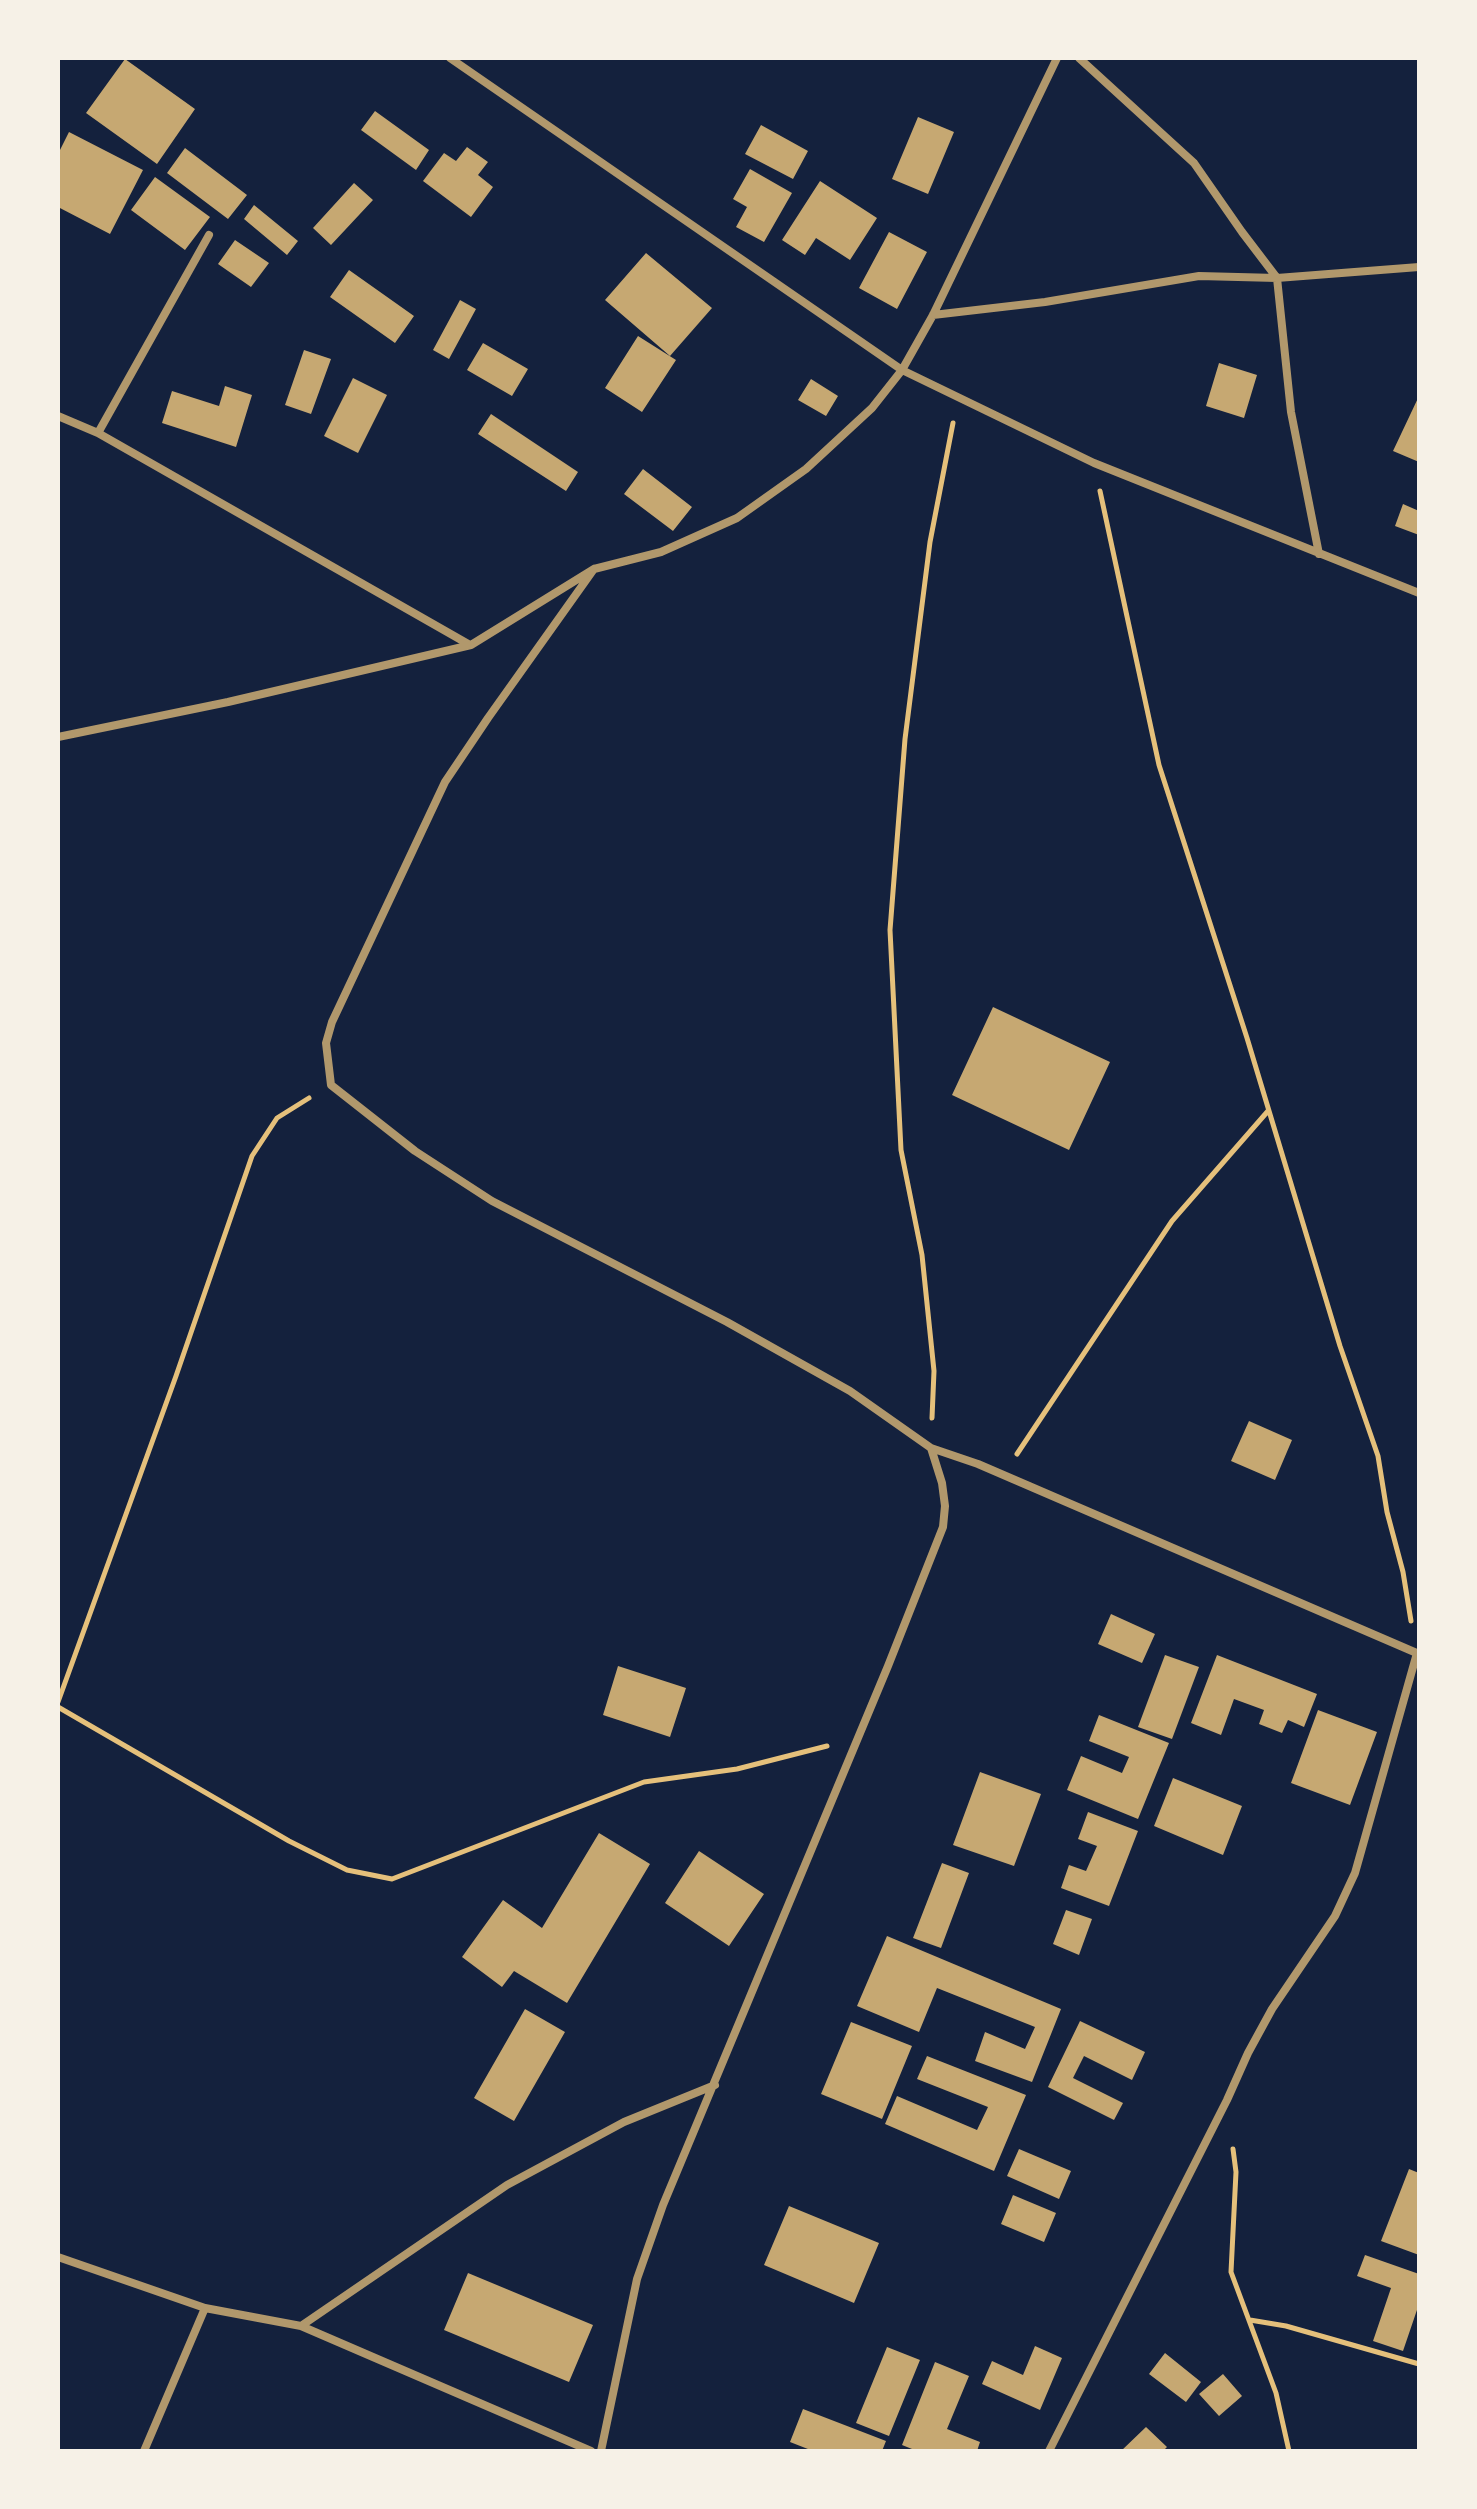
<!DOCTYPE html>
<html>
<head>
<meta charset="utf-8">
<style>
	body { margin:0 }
	#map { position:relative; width:1477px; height:2509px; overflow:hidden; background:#14213d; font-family:"PT Sans Narrow",sans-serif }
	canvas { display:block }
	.frame { position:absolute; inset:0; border:60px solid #f6f1e7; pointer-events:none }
</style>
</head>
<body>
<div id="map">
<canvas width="1477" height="2509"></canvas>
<div class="frame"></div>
</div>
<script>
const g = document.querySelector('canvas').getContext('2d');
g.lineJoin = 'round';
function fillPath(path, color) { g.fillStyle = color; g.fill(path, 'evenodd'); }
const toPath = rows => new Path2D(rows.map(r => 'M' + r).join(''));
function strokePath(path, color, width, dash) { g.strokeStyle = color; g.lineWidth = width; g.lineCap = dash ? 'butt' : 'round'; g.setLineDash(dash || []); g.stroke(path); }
const building = toPath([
	[125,59,195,109,157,164,86,113],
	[375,111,429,150,416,170,361,130],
	[918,117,954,132,928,194,892,179],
	[761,125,808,151,793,179,745,154],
	[69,132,143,170,110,234,58,207,58,154],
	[467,147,488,162,478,175,493,187,471,217,423,181,444,153,456,161],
	[185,148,247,195,228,219,167,173],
	[750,169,792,193,764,242,736,227,747,207,733,199],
	[155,177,210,217,185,250,131,210],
	[820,181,877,218,850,260,816,238,805,255,782,240],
	[354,183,373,200,331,245,313,228],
	[254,205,298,241,287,255,244,219],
	[889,232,927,252,897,309,859,288],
	[235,240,269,263,251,287,218,264],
	[646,253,712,308,670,356,605,300],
	[349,270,414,316,395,343,330,297],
	[460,300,476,309,449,359,433,350],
	[638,336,676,360,642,412,605,388],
	[483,343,528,369,512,396,467,370],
	[304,350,331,359,311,414,285,405],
	[1219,363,1257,375,1244,418,1206,406],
	[353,378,387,395,358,453,324,436],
	[811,379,838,396,826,416,798,400],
	[225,386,252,395,236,447,162,423,172,391,219,406],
	[1419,396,1419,462,1393,451],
	[491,414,578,472,566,491,478,434],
	[643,469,692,507,673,531,624,494],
	[1403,504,1419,511,1419,535,1395,526],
	[993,1007,1110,1062,1069,1150,952,1095],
	[1249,1421,1292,1440,1275,1480,1231,1461],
	[1111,1614,1155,1634,1142,1663,1098,1644],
	[1165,1655,1199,1667,1172,1739,1138,1727],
	[1217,1655,1317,1694,1304,1727,1288,1720,1282,1733,1259,1724,1264,1710,1234,1699,1221,1735,1191,1723],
	[618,1666,686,1688,670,1737,603,1715],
	[1318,1710,1377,1732,1350,1805,1291,1783],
	[1099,1715,1169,1743,1138,1819,1067,1790,1081,1756,1122,1773,1129,1757,1089,1741],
	[980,1772,1041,1794,1014,1866,953,1845],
	[1173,1778,1242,1806,1223,1855,1154,1826],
	[1088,1812,1138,1831,1109,1906,1061,1888,1069,1865,1086,1871,1097,1846,1078,1839],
	[599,1833,650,1864,567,2003,514,1971,502,1987,462,1957,503,1900,542,1928],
	[699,1851,764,1894,729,1946,665,1903],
	[942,1863,969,1873,941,1948,913,1938],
	[1066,1910,1092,1919,1079,1955,1053,1944],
	[887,1936,1061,2009,1032,2082,975,2061,985,2032,1025,2049,1035,2027,937,1988,919,2032,857,2006],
	[525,2009,565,2032,514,2121,474,2098],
	[1080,2021,1145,2052,1132,2080,1084,2056,1073,2078,1123,2103,1114,2120,1048,2087],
	[851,2022,912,2046,882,2119,821,2094],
	[927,2056,1026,2095,994,2171,885,2124,897,2096,977,2130,988,2107,917,2079],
	[1019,2149,1071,2171,1059,2199,1007,2176],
	[1409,2169,1419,2173,1419,2255,1381,2241],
	[1013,2195,1056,2213,1044,2242,1001,2224],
	[789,2206,879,2243,854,2303,764,2265],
	[1365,2255,1419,2274,1419,2304,1403,2351,1373,2341,1391,2288,1357,2276],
	[468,2273,593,2325,569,2382,444,2330],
	[1035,2346,1062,2358,1040,2410,982,2384,992,2361,1023,2375],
	[887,2347,920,2360,889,2436,856,2423],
	[1165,2353,1201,2382,1186,2402,1149,2374],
	[935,2362,969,2376,947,2429,980,2442,977,2451,917,2451,902,2445],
	[1223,2374,1242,2396,1219,2416,1199,2394],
	[803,2409,886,2441,882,2451,813,2451,790,2442],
	[1146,2427,1167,2447,1163,2451,1121,2451]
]);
const path = toPath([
	[1100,491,1159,765,1247,1038,1340,1346,1378,1456,1387,1512,1403,1572,1411,1621],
	[932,1418,934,1371,922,1255,901,1150,890,930,905,739,930,542,953,423],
	[1017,1454,1172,1221,1268,1111],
	[58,1702,176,1376,252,1156,277,1118,309,1098],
	[58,1707,289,1841,347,1870,392,1879,644,1782,737,1769,827,1746],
	[1233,2149,1236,2172,1231,2272,1276,2393,1289,2451],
	[1250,2320,1286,2326,1419,2364]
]);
const minor = toPath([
	[450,58,902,370,1094,463,1419,593],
	[1079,58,1194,163,1242,232,1277,278,1291,412,1319,554],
	[933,315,1045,302,1199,276,1277,278,1419,267],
	[58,416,98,433,470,645],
	[98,433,209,235],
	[594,569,488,718,445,782,332,1022,326,1043,331,1085,415,1151,492,1201,727,1322,850,1391,931,1448,942,1483,945,1506,943,1527,888,1666,663,2205,637,2279,601,2451],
	[58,737,228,702,471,645,594,569,661,552,737,518,806,469,872,408,902,370,933,315,1057,58],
	[931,1448,978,1464,1419,1654],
	[58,2257,205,2308,301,2326,591,2451],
	[301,2326,507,2185,624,2122,715,2085],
	[144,2451,205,2308],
	[1049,2451,1227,2100,1248,2053,1272,2009,1335,1916,1355,1873,1417,1653]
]);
fillPath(building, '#c6a872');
strokePath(path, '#e5c07b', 5);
strokePath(minor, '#b1986c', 8);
</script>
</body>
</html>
